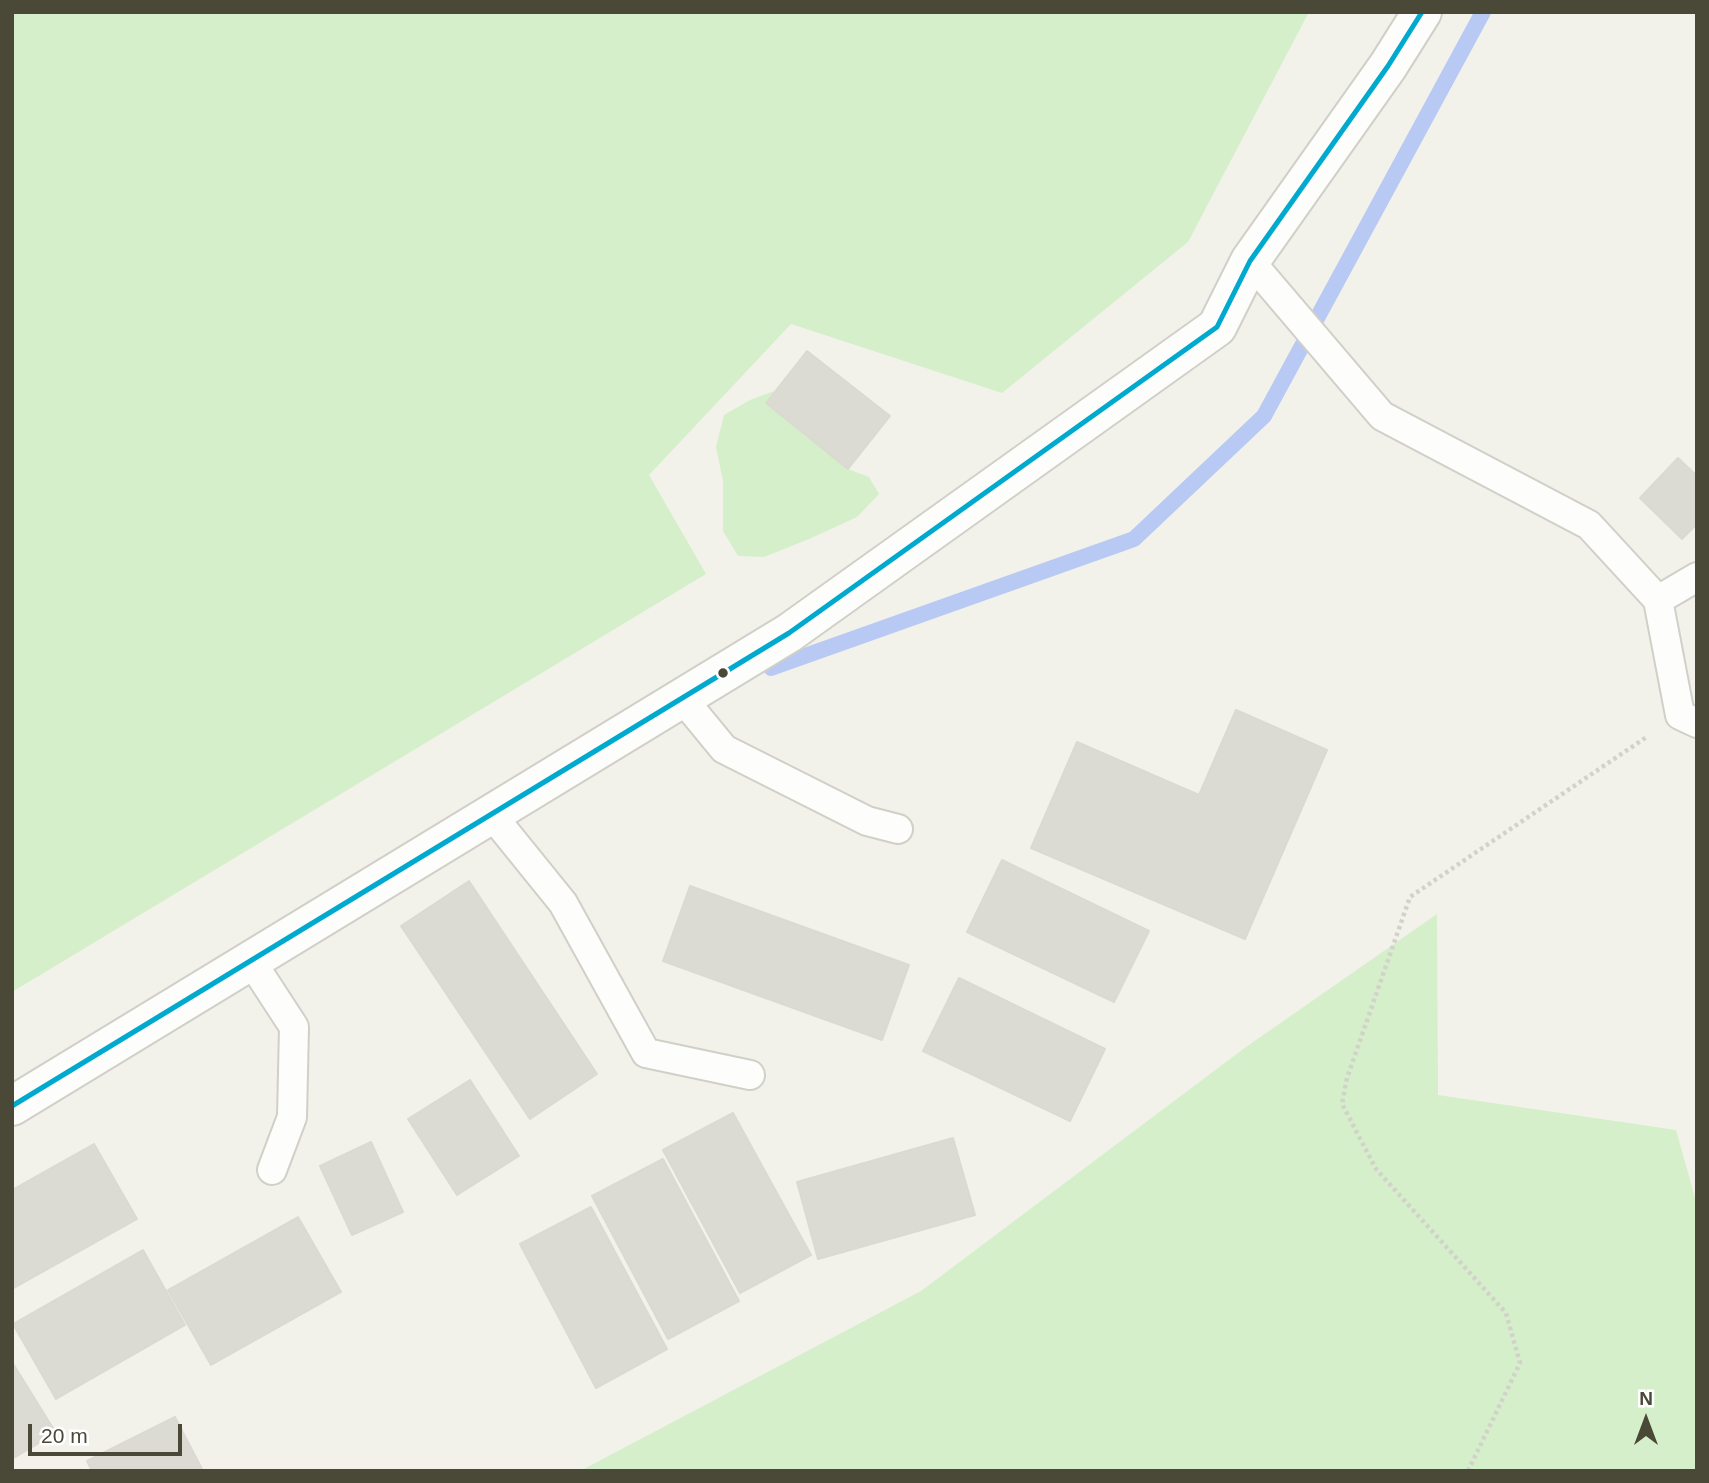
<!DOCTYPE html>
<html>
<head>
<meta charset="utf-8">
<style>
	body { margin:0 }
	#map { position:relative; width:1709px; height:1483px; overflow:hidden; background:#f2f2eb; font-family:Arial,sans-serif }
	canvas { display:block }
	.frame { position:absolute; inset:0; border:14px solid #4a4836; pointer-events:none }
	.north { position:absolute; left:1611px; top:1385px; width:70px; height:70px; -webkit-text-stroke:5px #fff; paint-order:stroke; rotate:0deg; font-size:19px; font-weight:700; line-height:28px; text-align:center; color:#4a4836 }
	.north::after { content:''; display:block; margin:auto; width:24px; height:32px; background:#4a4836; clip-path:polygon(50% 0,100% 100%,50% 72%,0 100%) }
	.scale { position:absolute; left:28px; top:1424px; width:154px; height:32px; box-sizing:border-box; border:4px solid #4a4836; border-top:0; padding-left:9px; font-size:21px; line-height:24px; white-space:nowrap; color:#4a4836; -webkit-text-stroke:5px #fff; paint-order:stroke }
</style>
</head>
<body>
<div id="map">
<canvas width="1709" height="1483"></canvas>
<div class="frame"></div>
<div class="north">N</div>
<div class="scale">20 m</div>
</div>
<script>
const g = document.querySelector('canvas').getContext('2d');
g.lineJoin = 'round';
function fillPath(path, color) { g.fillStyle = color; g.fill(path, 'evenodd'); }
const toPath = rows => new Path2D(rows.map(r => 'M' + r).join(''));
function strokePath(path, color, width, dash) { g.strokeStyle = color; g.lineWidth = width; g.lineCap = dash ? 'butt' : 'round'; g.setLineDash(dash || []); g.stroke(path); }
const green = toPath([
	[12,12,1309,12,1188,242,1002,393,791,324,649,475,706,574,12,992],
	[774,391,766,403,848,469,869,477,879,494,857,517,809,539,764,557,738,556,723,531,723,481,716,447,724,415,750,400],
	[1437,914,1438,1095,1676,1130,1697,1205,1697,1471,580,1471,921,1291,1246,1047]
]);
const stream = toPath([
	[771,668,1134,539,1264,416,1483,12]
]);
const building = toPath([
	[807,351,890,416,848,469,766,403,807,351],
	[1678,458,1697,476,1697,524,1682,539,1640,498,1678,458],
	[1236,710,1327,750,1245,939,1031,848,1077,742,1199,795,1236,710],
	[1002,860,1149,931,1114,1002,967,932,1002,860],
	[469,881,597,1074,530,1119,401,926,469,881],
	[690,886,909,965,882,1040,663,961,690,886],
	[959,978,1105,1049,1070,1121,923,1051,959,978],
	[470,1080,519,1156,457,1195,408,1119,470,1080],
	[733,1113,811,1255,740,1293,663,1150,733,1113],
	[953,1138,975,1215,818,1259,797,1182,953,1138],
	[371,1142,403,1212,352,1235,320,1166,371,1142],
	[94,1144,137,1219,12,1289,12,1190,94,1144],
	[663,1159,739,1301,668,1339,592,1196,663,1159],
	[591,1207,667,1349,596,1388,520,1244,591,1207],
	[298,1217,341,1292,211,1365,168,1290,298,1217],
	[143,1250,185,1325,56,1399,13,1324,143,1250],
	[12,1362,56,1433,12,1459,12,1362],
	[175,1417,203,1471,92,1471,87,1461,175,1417]
]);
const path = toPath([
	[1468,1471,1520,1363,1506,1313,1376,1169,1342,1104,1347,1078,1410,897,1648,736]
]);
const service = toPath([
	[1250,261,1382,416,1589,525,1658,600,1680,715,1697,723],
	[1658,600,1697,577],
	[682,698,724,749,867,821,898,829],
	[491,814,563,903,646,1053,750,1075],
	[251,961,294,1027,292,1117,272,1170]
]);
const tertiary = toPath([
	[12,1106,789,633,1217,327,1250,261,1388,66,1422,12]
]);
const bus1 = toPath([
	[12,1106,789,633,1217,327,1250,261,1388,66,1422,12]
]);
const markers = [
	[723,673,6,"#4a4836"]
];
fillPath(green, '#d4efc9');
strokePath(stream, '#b8c9f3', 16);
fillPath(building, '#dcdbd3');
strokePath(building, '#dbdad1', 2);
strokePath(service, '#d0d0c8', 32);
strokePath(tertiary, '#d0d0c8', 42);
strokePath(path, '#d2d2ca', 4.5, [3.5, 3.5]);
strokePath(service, '#fdfdfc', 28);
strokePath(tertiary, '#fdfdfc', 38);
strokePath(bus1, '#00a9ce', 5);
for (const [x, y, r, color] of markers) { const dot = new Path2D(); dot.arc(x, y, r, 0, 2 * Math.PI); g.fillStyle = color; g.fill(dot); strokePath(dot, '#fff', 2.5); }
</script>
</body>
</html>
